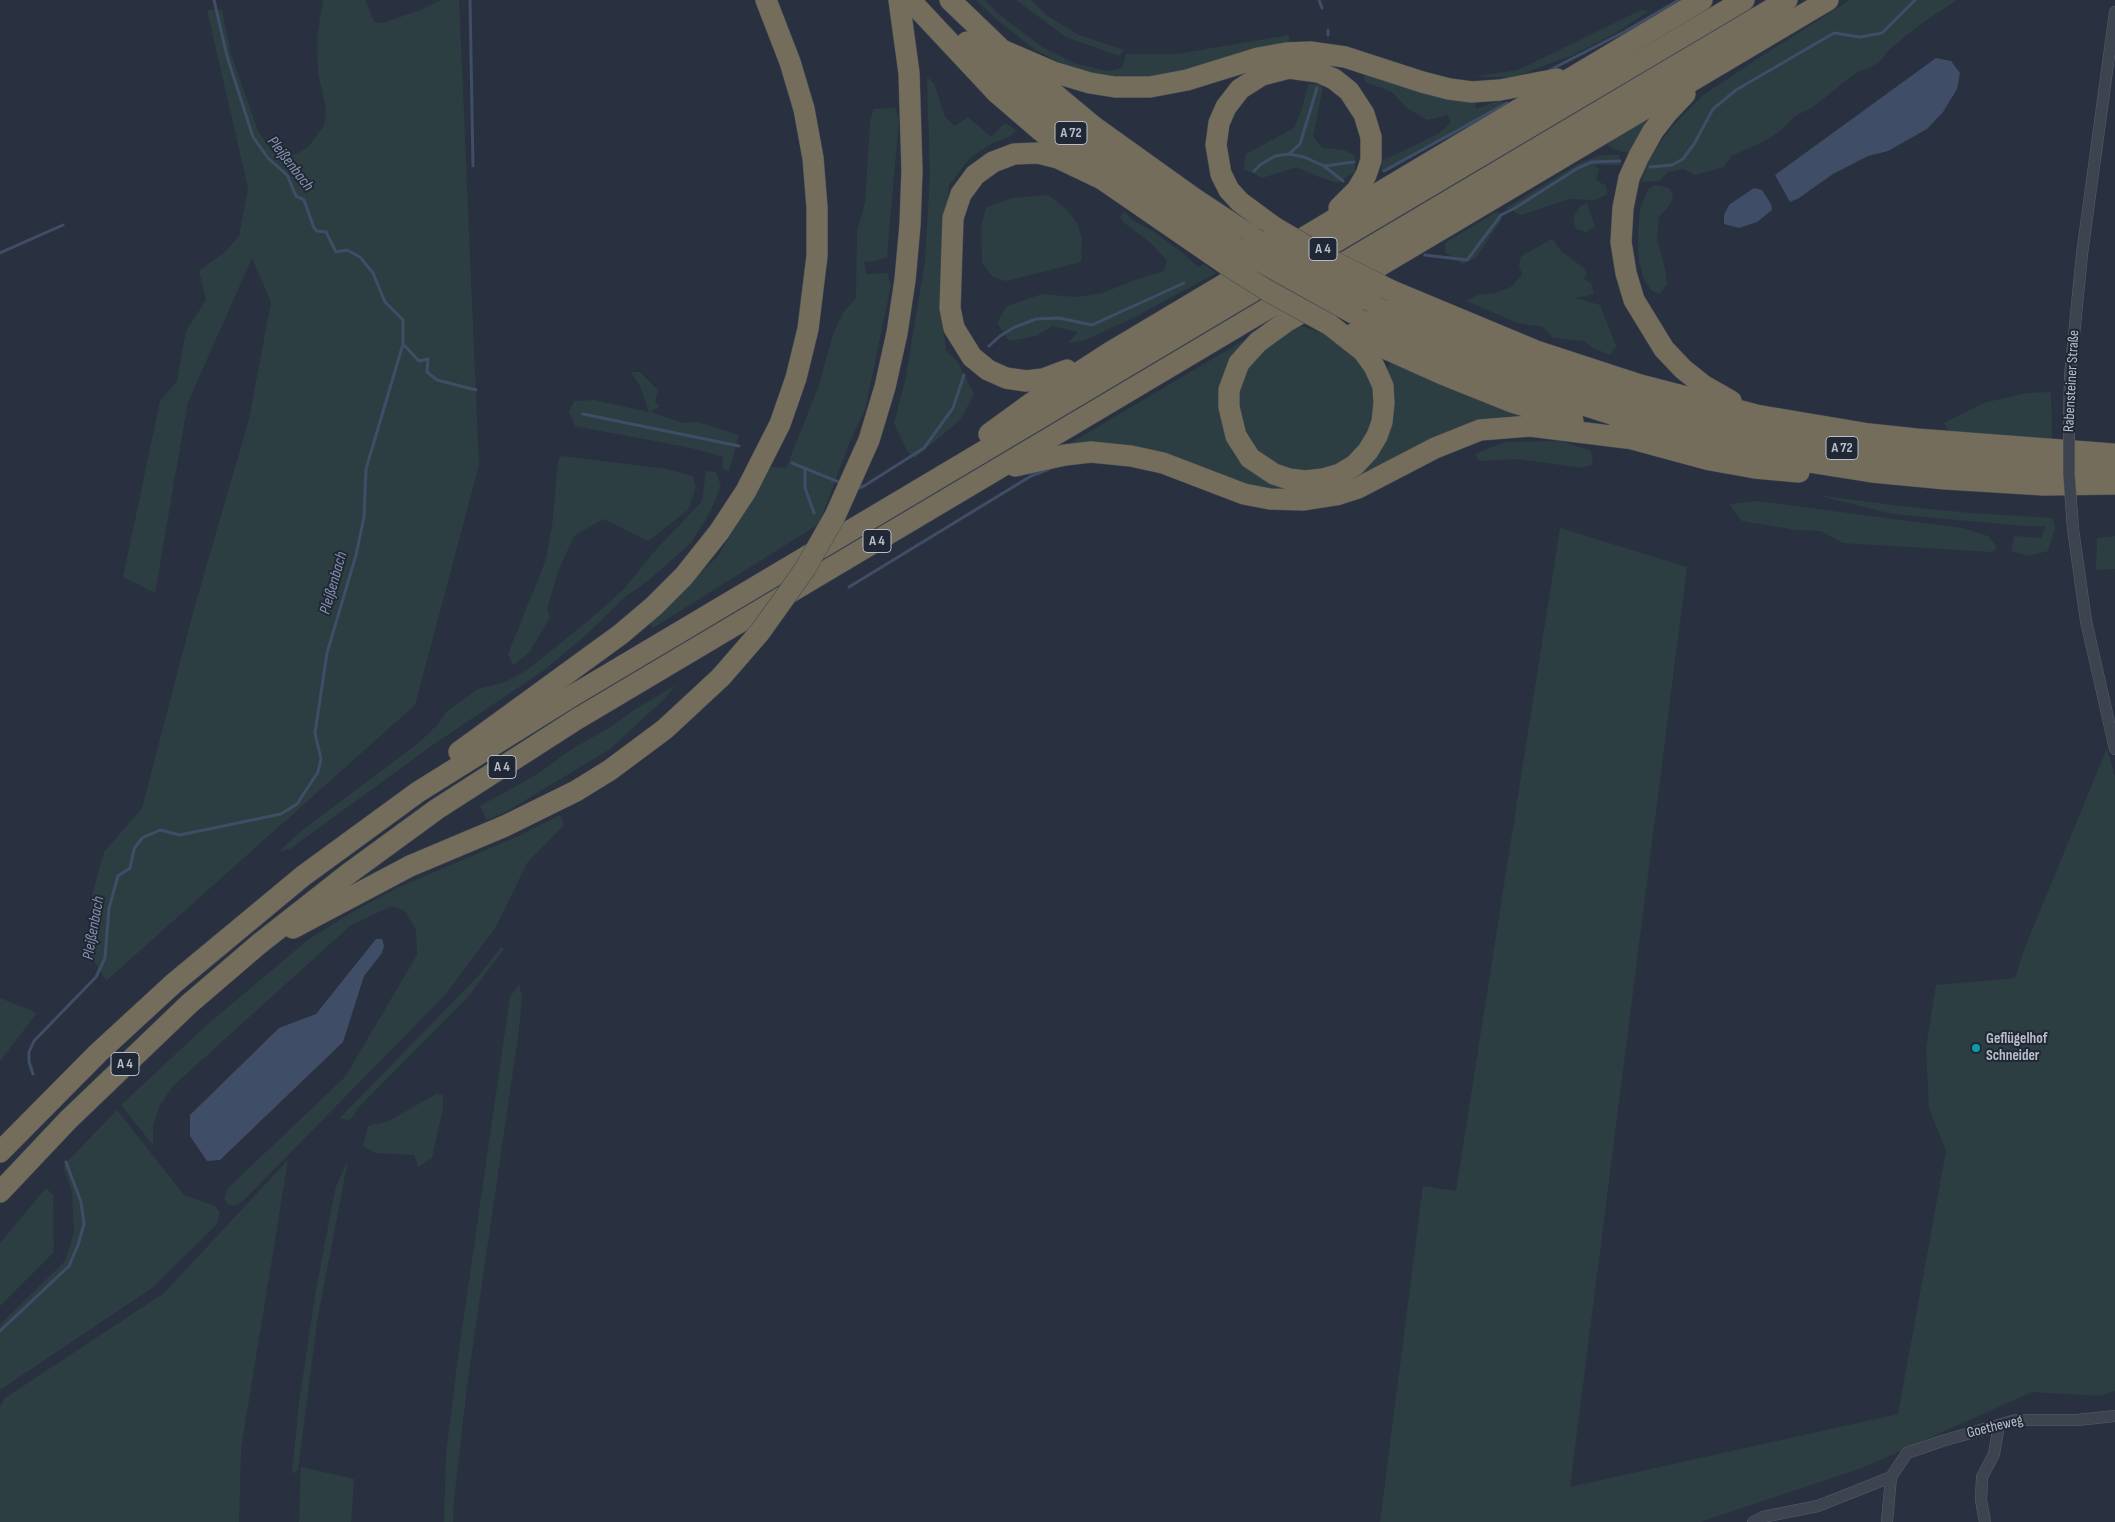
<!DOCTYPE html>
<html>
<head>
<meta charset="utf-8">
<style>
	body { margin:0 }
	canvas { display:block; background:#29303f }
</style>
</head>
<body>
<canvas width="2115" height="1522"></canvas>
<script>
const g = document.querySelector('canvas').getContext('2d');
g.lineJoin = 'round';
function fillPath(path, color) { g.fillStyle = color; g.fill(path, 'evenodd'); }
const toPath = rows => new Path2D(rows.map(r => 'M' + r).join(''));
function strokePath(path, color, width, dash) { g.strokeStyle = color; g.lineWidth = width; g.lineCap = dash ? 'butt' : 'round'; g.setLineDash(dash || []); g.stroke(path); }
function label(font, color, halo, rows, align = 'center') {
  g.font = font + ' "Sofia Sans Condensed",sans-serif'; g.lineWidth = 4; g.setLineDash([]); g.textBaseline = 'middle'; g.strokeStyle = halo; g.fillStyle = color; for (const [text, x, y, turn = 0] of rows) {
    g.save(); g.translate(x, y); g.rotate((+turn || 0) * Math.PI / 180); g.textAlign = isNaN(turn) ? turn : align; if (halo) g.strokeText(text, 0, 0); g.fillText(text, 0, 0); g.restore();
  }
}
const green = toPath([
	[323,0,365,0,374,22,383,23,420,10,441,0,459,0,479,465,415,705,106,981,91,956,91,899,104,852,142,808,194,609,249,419,271,302,252,258,188,402,155,593,123,577,160,401,177,381,186,331,206,300,199,271,225,252,239,236,248,188,207,10,222,10,231,54,258,131,273,152,285,157,298,153,309,146,324,126,326,109,318,72,317,37],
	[976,0,985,0,996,12,1042,47,1076,64,1108,71,1122,68,1126,54,1177,54,1289,35,1289,42,1215,60,1181,72,1127,79,1078,72,1035,50,996,19],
	[1016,0,1031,0,1049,17,1079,35,1124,50,1119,56,1066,37],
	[1850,0,1957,0,1922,23,1891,48,1879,62,1867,69,1857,72,1813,107,1795,116,1779,132,1761,143,1731,156,1724,167,1695,175,1684,169,1668,172,1660,181,1641,182,1651,155,1671,128,1702,96,1765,54],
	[1641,10,1649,11,1616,33,1573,55,1514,77,1472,77,1518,70],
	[1364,73,1475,101,1476,109,1499,100,1506,104,1458,136,1440,140,1390,170,1381,171,1382,161,1438,134,1451,123,1448,115,1427,120,1407,108,1392,92,1365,82],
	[927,77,934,83,945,117,955,126,968,117,991,137,1005,123,1016,130,1011,136,991,144,970,158,949,185,945,225,943,324,946,351,957,361,974,394,961,419,915,458,907,451,894,423,906,377,925,261,930,174],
	[1308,84,1318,84,1323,87,1313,136,1322,148,1344,150,1355,156,1355,172,1338,183,1313,175,1297,167,1262,178,1244,169,1246,154,1294,128,1302,109],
	[895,108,899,119,887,257,872,262,864,261,866,274,887,273,891,285,865,410,851,439,819,524,653,628,649,623,718,556,771,467,786,468,819,385,833,334,843,313,856,298,857,231,865,203,870,123,873,109],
	[1650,115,1629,153,1616,150,1607,145,1613,136],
	[1602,155,1619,155,1621,165,1594,165,1599,169,1596,180,1606,186,1607,194,1595,200,1569,199,1521,215,1506,208,1581,162],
	[1654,185,1670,188,1673,198,1669,206,1659,217,1657,239,1665,269,1667,284,1660,294,1652,291,1644,280,1639,261,1638,236,1640,208,1648,190],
	[1048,195,1066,209,1077,223,1082,238,1081,262,1006,281,993,277,982,263,981,228,986,207,1012,198],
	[1587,203,1595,226,1586,232,1576,229,1573,218,1580,206],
	[1124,211,1132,220,1153,231,1184,254,1198,267,1204,264,1216,273,1137,316,1086,340,1068,343,1078,332,1052,326,1036,336,1009,341,997,323,1007,306,1042,294,1076,297,1102,293,1138,279,1164,271,1167,261,1152,244,1123,222,1120,217],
	[1498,211,1502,219,1476,258,1462,264,1445,252,1445,243],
	[1552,239,1561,251,1584,268,1587,275,1583,279,1591,283,1594,294,1575,298,1600,305,1616,346,1610,355,1593,348,1584,341,1553,338,1543,327,1518,323,1466,301,1478,295,1495,293,1511,287,1522,275,1519,265,1521,256],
	[1268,326,1234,355,1227,434,1296,487,1370,459,1384,375,1391,362,1529,416,1354,480,1280,490,1244,485,1069,444],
	[1302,326,1338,339,1358,356,1371,378,1376,404,1371,433,1346,464,1294,475,1260,458,1235,417,1241,376,1277,335],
	[631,372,640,372,658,390,655,402,660,406,650,412,683,423,698,422,739,435,729,471,722,469,723,457,691,448,575,426,569,412,574,401,594,400,649,412,640,386],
	[2051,392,2052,440,1948,431,1944,423,1983,403,2027,393],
	[1561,441,1591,451,1593,465,1581,468,1519,459,1479,461,1475,454,1505,442],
	[562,456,666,469,693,476,696,487,688,510,648,541,603,519,574,536,558,572,547,609,550,617,529,653,513,665,508,654,545,562,552,527,558,460],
	[706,471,716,472,721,486,710,512,691,543,649,580,625,597,587,634,543,671,434,744,290,849,279,851,305,828,421,741,438,724,446,712,478,689,505,682,527,670,588,621,624,589,653,553,702,501],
	[1816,495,1901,506,1970,513,2053,518,2055,528,2048,551,2029,556,2011,551,2014,536,2041,538,2046,526,2025,526,1893,514],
	[1757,501,1962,528,1988,536,1997,547,1992,552,1843,543,1821,531,1796,530,1742,521,1729,504],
	[1560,528,1687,567,1570,1487,1898,1414,1946,1151,1929,1108,1926,1047,1936,985,2015,978,2024,950,2107,748,2115,777,2115,1391,2100,1396,2032,1392,1862,1468,1700,1522,1380,1522,1423,1186,1456,1191],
	[2115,536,2115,569,2096,570,2097,538],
	[676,685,663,700,610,749,504,813,487,820,480,806,536,775,572,749,609,728,634,710],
	[560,815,564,825,527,863,496,927,445,995,243,1201,234,1206,228,1204,224,1198,227,1189,345,1077,417,955,416,930,405,911,392,906,351,925,173,1086,160,1105,153,1126,153,1145,121,1105,209,1023,309,939,351,913,397,888,521,835],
	[501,947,504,949,468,997,358,1108,350,1120,340,1118,481,973],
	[519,984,522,996,519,1030,467,1386,454,1500,453,1522,444,1522,446,1454,458,1357,510,997],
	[0,998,37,1013,0,1061],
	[436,1094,443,1095,443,1108,432,1158,418,1167,414,1155,375,1153,363,1146,368,1126,389,1121],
	[117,1110,184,1195,215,1206,220,1212,217,1224,152,1288,0,1390,0,1325,65,1261,74,1233,72,1191,63,1166],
	[288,1160,241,1449,239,1522,0,1522,0,1407,5,1398,164,1293],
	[348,1160,317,1322,298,1470,292,1474,299,1403,316,1289,336,1186],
	[46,1188,53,1195,54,1252,0,1306,0,1243],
	[301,1467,354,1479,351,1522,299,1522]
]);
const water = toPath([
	[1936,58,1951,61,1960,73,1957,89,1943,112,1927,129,1888,151,1868,156,1833,174,1799,198,1790,202,1775,175],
	[1754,188,1762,190,1771,204,1772,210,1757,222,1739,228,1724,224,1724,215,1729,205],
	[376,939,382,939,384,946,382,953,364,976,343,1042,220,1160,207,1161,190,1136,190,1115,279,1028,316,1014]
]);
const stream = toPath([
	[470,0,473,166],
	[1319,0,1322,8],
	[1328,35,1328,30],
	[1550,70,1624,32,1679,0],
	[1289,154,1300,144,1317,88],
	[1324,166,1354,162],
	[1650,167,1672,165,1683,159,1694,144,1713,109,1736,90,1834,33,1860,37,1882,33,1915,0],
	[1254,171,1260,165,1275,156,1289,154,1304,157,1324,166,1343,181],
	[1384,171,1507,103],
	[0,253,63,225],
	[1425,255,1467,260,1501,215,1515,208,1578,168,1592,162,1620,161],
	[403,344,419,361,428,359,427,372,437,380,476,390],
	[989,346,1000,336,1015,327,1036,319,1059,318,1092,325,1184,283],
	[583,414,739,446],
	[792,463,841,483],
	[805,469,805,488,814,513],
	[856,489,864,486,924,448,953,408,964,375],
	[849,587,1031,476,1049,469],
	[33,1074,29,1062,29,1052,34,1041,96,977,105,958,109,908,118,876,130,868,134,849,142,838,160,830,180,835,281,814,297,804,318,772,321,759,315,733,327,653,356,555,364,517,366,469,403,344,403,320,385,302,373,273,360,257,347,250,336,252,326,232,317,231,314,228,304,200,296,196,287,175,268,158,253,137,227,56,214,0],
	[0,1331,69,1266,78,1245,84,1224,81,1202,66,1162]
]);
const street = toPath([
	[2069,421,2070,376,2082,254,2115,12],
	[2073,529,2086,621,2115,749],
	[1753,1522,1763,1517,1818,1506,1891,1477,1907,1453,1942,1441,2016,1420,2077,1420,2115,1416],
	[1887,1522,1891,1477],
	[1985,1522,1981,1500,1982,1477,1994,1454,1999,1425]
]);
const highway = toPath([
	[910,0,997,93,1040,130,1102,179,1227,265],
	[950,0,1002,50,1093,126,1195,199,1254,238],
	[967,42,1010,82,1083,143,1184,215,1235,247],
	[1002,50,1053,72,1090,83,1115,87,1150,87,1187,80,1258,58,1286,53,1310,52,1345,57,1422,82,1449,89,1472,92,1500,90,1557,79],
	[1685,94,1667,113,1653,131,1639,156,1629,178,1623,208,1621,242,1626,273,1634,300,1664,349,1683,369,1703,385,1731,401],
	[1274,227,1240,202,1229,190,1221,174,1216,145,1219,123,1226,107,1240,89,1262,75,1289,68,1318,72,1334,79,1349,91,1364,114,1371,137,1371,160,1366,175,1357,190,1339,208],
	[1283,250,1702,0],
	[1303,261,1744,0],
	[1327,273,1787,0],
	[1349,284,1828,0],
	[1392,291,1536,351,1640,385,1756,415,1869,434,1916,439,2113,454],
	[1372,302,1449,336,1576,385,1637,404,1714,424,1789,439,1864,451,1922,458,2051,466,2115,466],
	[1319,303,1287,321,1258,342,1239,363,1229,390,1229,407,1236,436,1250,458,1274,474,1289,479,1305,481,1323,479,1340,474,1355,465,1368,451,1377,436,1382,422,1384,403,1383,386,1374,366,1363,351,1330,325],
	[1353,313,1445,355,1524,386,1618,416,1711,442,1796,460,1872,472,1946,479,2044,485,2115,484],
	[1353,334,1442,374,1512,402,1573,421],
	[1067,370,1043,379,1026,381,1006,378,988,370,972,357,954,328,950,308,953,218,961,194,975,175,993,162,1014,154,1038,153,1058,158,1102,179],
	[989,434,1033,402,1109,353,1255,266],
	[1614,434,1710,460,1755,468,1799,472],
	[869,440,885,387,897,333,905,280,910,225,912,170,909,73,899,0],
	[1015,466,1065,455,1091,452,1131,456,1163,463,1244,494,1270,499,1304,500,1336,495,1358,488,1435,448,1480,430,1530,426,1626,438],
	[459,752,621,634,654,606,684,576,719,532,746,491,780,424,796,378,808,329,817,256,817,207,813,158,804,109,790,62,766,0],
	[293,928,410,866,505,826,576,791,610,770,665,729,721,677],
	[0,1152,98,1053,174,983,303,876,418,792,572,696,1275,278],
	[0,1192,68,1120,189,1004,259,944,348,874,437,809,577,719,1297,291]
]);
const streetBridge = toPath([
	[2069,421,2069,474,2073,529]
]);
const highwayBridge = toPath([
	[1274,227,1332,261,1392,291],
	[1254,238,1315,273,1372,302],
	[1235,247,1353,313],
	[1227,265,1268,291,1330,325],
	[721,677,760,632,805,569,835,516,869,440]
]);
const markers = [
	[1976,1048,5,"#0f9aa8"]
];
const shields = [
	[1071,133,32],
	[1323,249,28],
	[1842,448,32],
	[877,541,28],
	[502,767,28],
	[125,1064,28]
];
const shieldNames = [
	["A 72",1071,133],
	["A 4",1323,249],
	["A 72",1842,448],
	["A 4",877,541],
	["A 4",502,767],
	["A 4",125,1064]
];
const streetNames = [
	["Rabensteiner Straße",2072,381,-87],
	["Goetheweg",1995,1427,-14]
];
const poiNames = [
	["Geflügelhof",1986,1039],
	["Schneider",1986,1056]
];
const waterNames = [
	["Pleißenbach",290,164,52],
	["Pleißenbach",334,583,-74],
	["Pleißenbach",94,928,-80]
];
fillPath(green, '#2c3e41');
fillPath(water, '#404d67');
strokePath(stream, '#404d67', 3);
strokePath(street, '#575e6a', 12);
strokePath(highway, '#444b57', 22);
strokePath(street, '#3d434f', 11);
strokePath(highway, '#756d5b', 21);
strokePath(streetBridge, '#575e6a', 12, []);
strokePath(highwayBridge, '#444b57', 22, []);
strokePath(streetBridge, '#3d434f', 11);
strokePath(highwayBridge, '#756d5b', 21);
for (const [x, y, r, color] of markers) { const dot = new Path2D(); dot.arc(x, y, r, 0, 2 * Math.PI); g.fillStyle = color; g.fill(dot); strokePath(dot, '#212835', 2); }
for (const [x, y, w] of shields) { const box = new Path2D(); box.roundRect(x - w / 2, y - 11.5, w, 23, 4); g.fillStyle = '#212835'; g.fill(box); strokePath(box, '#b9beca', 1); }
label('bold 14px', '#b9beca', null, shieldNames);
label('15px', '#b9beca', '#212835', streetNames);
label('bold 15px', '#b9beca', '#212835', poiNames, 'left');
label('italic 16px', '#8492ae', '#212835', waterNames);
</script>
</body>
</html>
